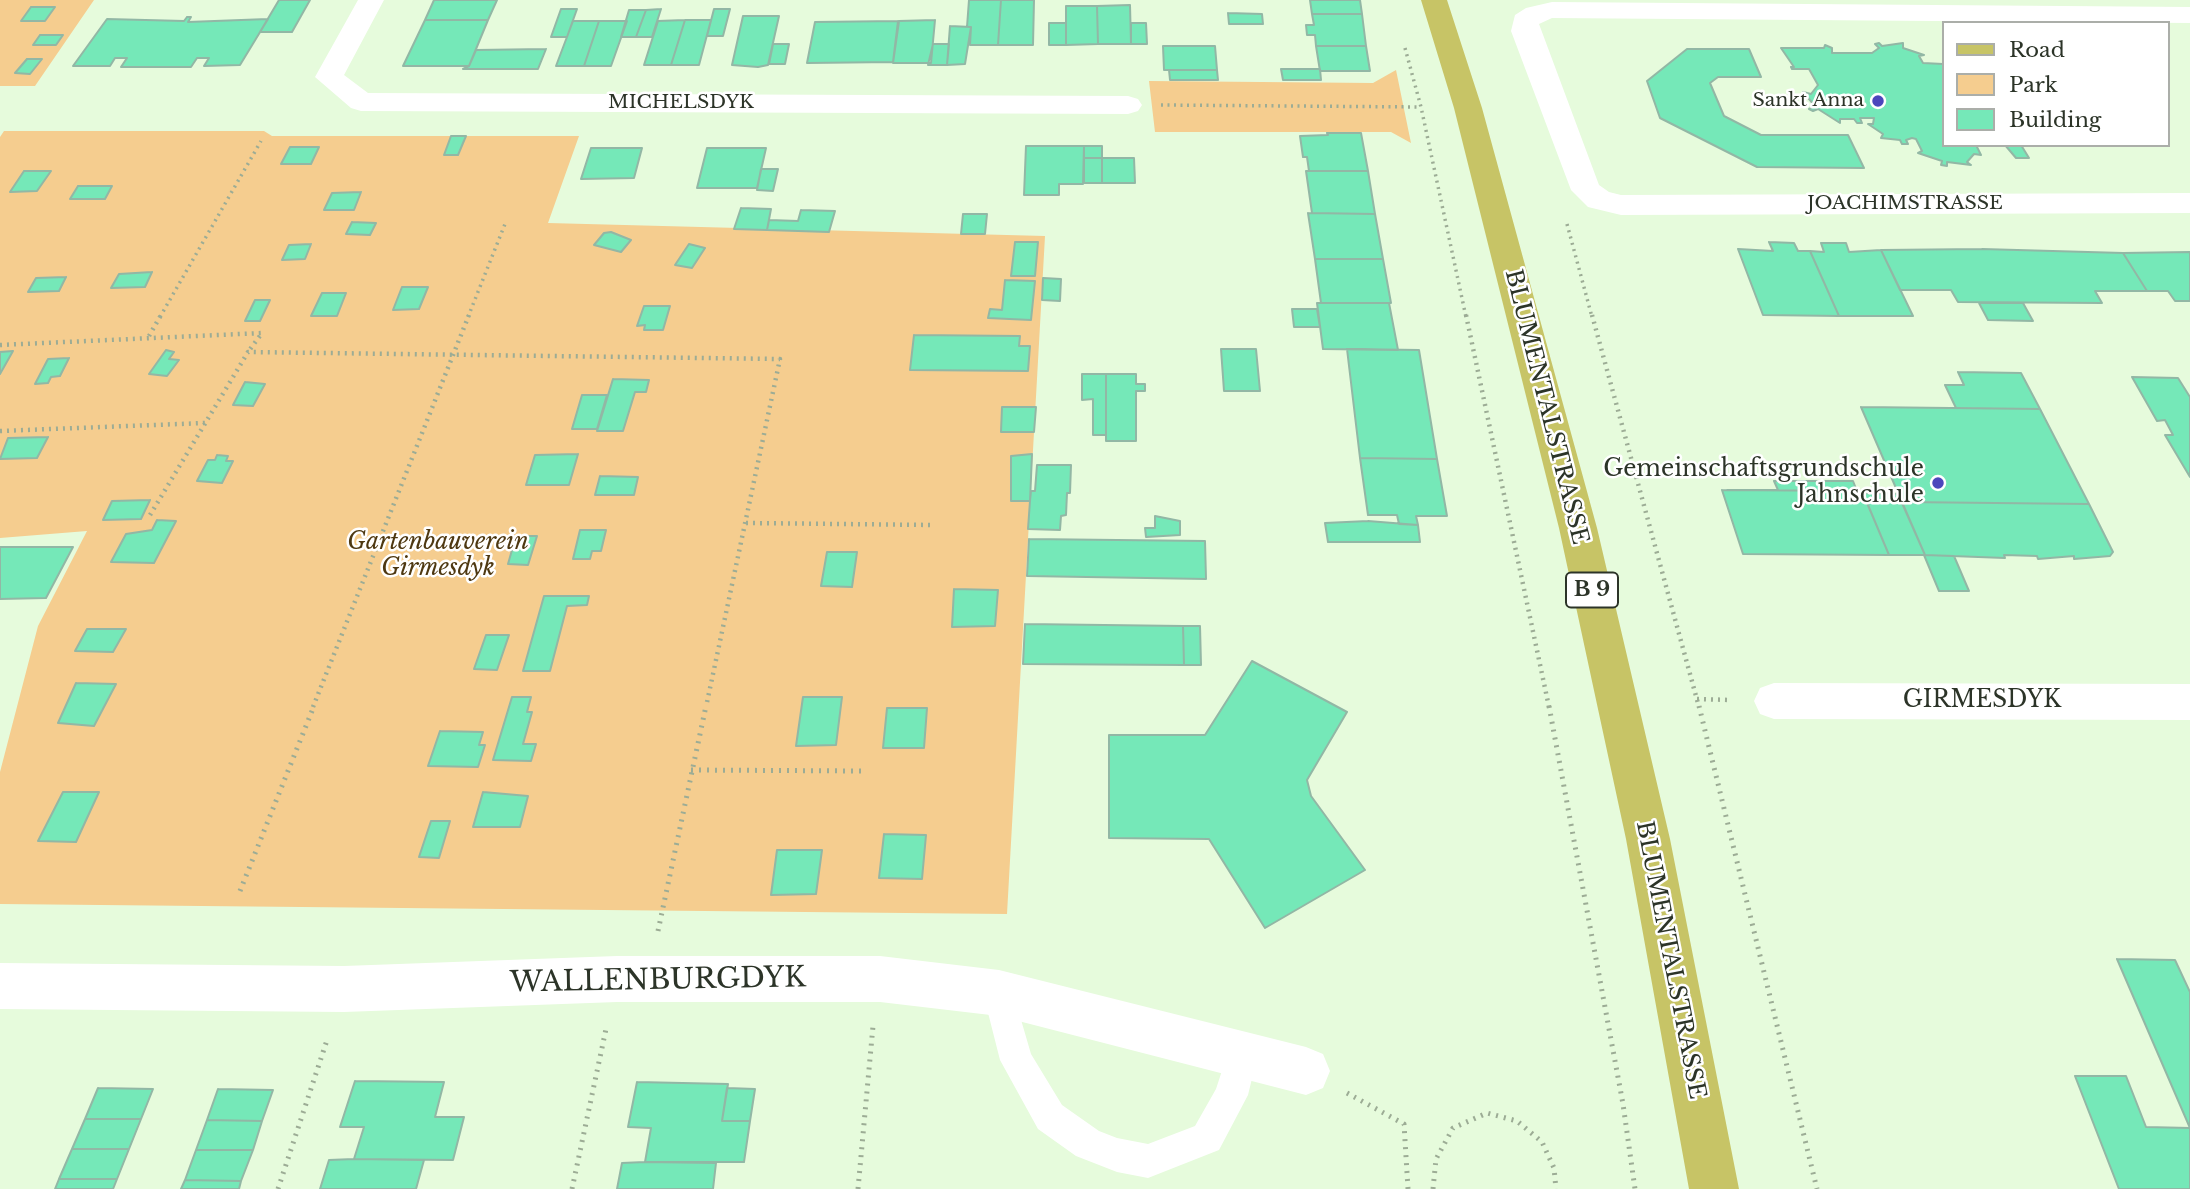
<!DOCTYPE html>
<html>
<head>
<meta charset="utf-8">
<style>
	body { margin:0 }
	#map { position:relative; width:2190px; height:1189px; overflow:hidden; background:#e6fbdc; font-family:"Libre Baskerville",serif }
	canvas { display:block }
	.legend { position:absolute; left:1942px; top:21px; width:228px; height:126px; box-sizing:border-box; background:#fff; border:2px solid #abaea9; margin:0; padding:9px 12px; list-style:none; font-size:21px; color:#2c3428 }
	.legend li { display:flex; align-items:center; gap:14px; height:35px }
	.legend b { width:35px; border:2px solid #abaea9 }
</style>
</head>
<body>
<div id="map">
<canvas width="2190" height="1189"></canvas>
<ul class="legend">
<li><b style="height:9px;background:#c7c466"></b>Road</li>
<li><b style="height:19px;background:#f5cd8f"></b>Park</li>
<li><b style="height:19px;background:#75e8b8"></b>Building</li>
</ul>
</div>
<script>
const g = document.querySelector('canvas').getContext('2d');
g.lineJoin = 'round';
function fillPath(path, color) { g.fillStyle = color; g.fill(path, 'evenodd'); }
const toPath = rows => new Path2D(rows.map(r => 'M' + r).join(''));
function strokePath(path, color, width, dash) { g.strokeStyle = color; g.lineWidth = width; g.lineCap = dash ? 'butt' : 'round'; g.setLineDash(dash || []); g.stroke(path); }
function label(font, color, halo, rows, align = 'center') {
  g.font = font + ' "Libre Baskerville",serif'; g.lineWidth = 5; g.setLineDash([]); g.textBaseline = 'middle'; g.strokeStyle = halo; g.fillStyle = color; for (const [text, x, y, turn = 0] of rows) {
    g.save(); g.translate(x, y); g.rotate((+turn || 0) * Math.PI / 180); g.textAlign = isNaN(turn) ? turn : align; if (halo) g.strokeText(text, 0, 0); g.fillText(text, 0, 0); g.restore();
  }
}
const green = toPath([
	[0,0,94,0,35,86,0,86],
	[1396,70,1411,143,1391,132,1155,132,1149,81,1373,83],
	[4,131,264,131,272,136,579,136,548,223,1045,236,1007,914,0,904,0,772,38,626,87,531,0,538,0,137]
]);
const building = toPath([
	[279,0,310,0,292,32,260,32,279,0],
	[434,0,497,0,488,20,425,20,434,0],
	[969,0,1001,0,998,45,970,45,971,27,967,27,969,0],
	[1001,0,1034,0,1033,45,998,45,1001,0],
	[1310,0,1360,0,1362,14,1312,14,1310,0],
	[1130,5,1131,44,1098,44,1097,6,1130,5],
	[1066,6,1097,6,1098,44,1066,45,1066,6],
	[31,7,55,7,45,21,21,21,31,7],
	[561,9,577,9,567,37,551,37,561,9],
	[661,9,652,37,636,37,646,10,661,9],
	[714,9,730,9,723,36,707,36,714,9],
	[629,10,646,10,636,37,621,37,629,10],
	[1228,13,1262,14,1263,24,1229,24,1228,13],
	[1312,14,1362,14,1366,46,1316,46,1315,35,1307,35,1306,25,1314,25,1312,14],
	[743,16,779,16,768,65,758,67,732,65,743,16],
	[187,17,191,17,188,22,268,19,240,65,204,66,209,58,197,58,191,67,121,67,127,58,115,58,110,66,73,66,107,19,184,21,187,17],
	[425,20,488,20,469,66,403,66,425,20],
	[685,20,671,65,644,65,658,21,685,20],
	[685,20,711,20,699,65,671,65,685,20],
	[935,20,931,63,893,63,899,21,935,20],
	[573,21,599,21,584,66,556,66,573,21],
	[599,21,627,21,611,66,584,66,599,21],
	[898,21,893,62,807,63,815,22,898,21],
	[1049,23,1066,23,1066,45,1049,45,1049,23],
	[1131,23,1146,23,1147,44,1131,44,1131,23],
	[950,26,971,27,965,64,947,65,950,26],
	[40,35,63,35,56,45,33,45,40,35],
	[1879,43,1882,46,1903,43,1903,48,1924,55,1919,56,1923,63,1943,64,1943,145,1976,145,1981,155,1974,154,1967,162,1971,165,1947,162,1947,166,1941,165,1942,161,1918,153,1922,151,1916,139,1912,138,1906,140,1908,144,1902,144,1900,140,1881,138,1883,134,1868,124,1873,124,1874,118,1860,118,1862,123,1857,123,1854,119,1840,119,1840,123,1818,109,1813,111,1809,109,1815,106,1803,92,1811,94,1818,85,1809,69,1792,69,1791,67,1794,67,1781,48,1824,48,1825,45,1832,48,1832,53,1872,53,1879,48,1875,44,1879,43],
	[773,44,789,44,785,64,769,64,773,44],
	[933,44,949,44,947,65,928,65,933,44],
	[1163,46,1215,46,1217,70,1164,70,1163,46],
	[1316,46,1366,46,1370,71,1320,71,1316,46],
	[546,49,538,69,463,69,469,66,476,50,546,49],
	[1687,49,1749,49,1761,77,1718,77,1710,83,1724,116,1761,135,1848,135,1864,168,1757,167,1660,118,1647,81,1687,49],
	[27,59,42,59,30,74,15,73,27,59],
	[1281,69,1320,69,1321,80,1283,80,1281,69],
	[1169,70,1217,70,1218,80,1170,80,1169,70],
	[1327,133,1361,133,1368,171,1309,171,1307,157,1303,157,1300,136,1328,135,1327,133],
	[451,136,466,136,458,155,444,155,451,136],
	[2005,145,2021,145,2029,158,2016,158,2005,145],
	[1026,146,1084,146,1083,184,1059,184,1059,195,1024,195,1026,146],
	[1084,146,1102,146,1102,158,1084,158,1084,146],
	[290,147,319,147,311,164,281,164,290,147],
	[591,148,642,148,634,178,581,179,591,148],
	[707,148,766,148,757,188,697,188,707,148],
	[1084,158,1102,158,1102,183,1084,183,1084,158],
	[1102,158,1134,158,1135,183,1102,183,1102,158],
	[761,169,778,169,773,191,757,190,761,169],
	[24,171,51,171,37,191,10,192,24,171],
	[1306,171,1368,171,1375,214,1312,213,1306,171],
	[78,186,112,186,105,199,70,199,78,186],
	[361,192,354,210,324,210,332,193,361,192],
	[741,208,771,209,767,230,734,229,741,208],
	[801,210,835,211,829,232,767,230,769,220,798,221,801,210],
	[1308,213,1375,214,1383,259,1315,259,1308,213],
	[963,214,987,214,985,234,961,234,963,214],
	[352,222,376,223,370,235,346,234,352,222],
	[611,232,631,240,621,252,594,245,604,233,611,232],
	[1015,242,1038,242,1035,276,1011,276,1015,242],
	[1769,242,1794,243,1798,251,1810,251,1839,316,1763,315,1738,249,1773,251,1769,242],
	[1821,243,1846,243,1849,252,1881,250,1913,316,1839,316,1810,251,1824,252,1821,243],
	[311,244,305,259,282,260,289,245,311,244],
	[689,244,705,248,692,268,675,265,689,244],
	[1982,249,2123,253,2147,291,2095,291,2102,303,1958,302,1951,290,1900,290,1881,250,1982,249],
	[2190,252,2190,301,2175,301,2168,291,2147,291,2123,253,2190,252],
	[1315,259,1383,259,1391,303,1321,303,1315,259],
	[152,272,145,287,111,288,119,274,152,272],
	[66,277,59,291,28,292,36,278,66,277],
	[1043,278,1061,279,1060,301,1042,300,1043,278],
	[1005,280,1035,281,1031,320,988,318,990,309,1002,310,1005,280],
	[402,287,428,287,419,309,393,310,402,287],
	[322,293,346,293,337,316,311,316,322,293],
	[255,300,270,300,260,321,245,321,255,300],
	[1317,303,1389,303,1398,350,1323,349,1317,303],
	[1979,303,2023,303,2033,321,1988,320,1979,303],
	[644,306,670,306,663,330,644,330,645,325,637,326,644,306],
	[1292,309,1317,309,1320,327,1294,327,1292,309],
	[914,335,1020,336,1019,346,1030,346,1028,371,910,370,914,335],
	[1221,349,1256,349,1260,391,1224,391,1221,349],
	[1347,349,1419,350,1437,459,1360,458,1347,349],
	[166,350,174,352,169,359,179,360,167,376,149,374,166,350],
	[13,351,0,374,0,352,13,351],
	[69,358,60,376,51,377,48,383,35,384,48,359,69,358],
	[1958,372,2021,373,2040,409,1956,408,1945,385,1964,385,1958,372],
	[1082,374,1106,374,1106,435,1093,435,1093,399,1082,400,1082,374],
	[1106,374,1136,374,1136,384,1145,384,1145,391,1136,391,1136,441,1106,441,1106,374],
	[2132,377,2178,378,2190,397,2190,477,2165,435,2173,435,2165,420,2157,421,2132,377],
	[613,379,649,380,646,392,635,392,623,431,597,431,613,379],
	[245,382,265,384,253,406,233,405,245,382],
	[582,395,607,395,597,429,572,429,582,395],
	[1002,407,1036,407,1034,432,1001,432,1002,407],
	[1861,407,2040,409,2089,504,1902,502,1861,407],
	[48,437,37,458,0,459,8,438,48,437],
	[578,454,569,485,526,485,535,455,578,454],
	[1032,454,1030,501,1011,501,1011,456,1032,454],
	[217,455,228,456,226,461,233,461,222,483,197,481,208,460,215,460,217,455],
	[1360,458,1437,459,1447,516,1416,516,1418,525,1399,524,1397,515,1368,515,1360,458],
	[1037,465,1071,465,1070,493,1067,493,1066,515,1061,516,1060,530,1028,529,1030,501,1031,491,1035,491,1037,465],
	[600,476,638,477,634,495,595,495,600,476],
	[1774,481,1853,481,1857,491,1727,490,1778,490,1774,481],
	[1722,490,1862,491,1889,555,1743,554,1722,490],
	[1863,493,1898,494,1925,555,1889,555,1863,493],
	[150,500,141,519,103,520,112,501,150,500],
	[1902,502,2089,504,2113,552,2110,556,2074,559,2074,556,2038,559,2037,556,2004,555,2005,558,1925,555,1902,502],
	[1155,516,1180,521,1180,535,1146,537,1145,528,1155,528,1155,516],
	[157,520,176,521,154,563,111,562,126,534,152,530,157,520],
	[1368,521,1418,525,1420,542,1328,542,1325,523,1368,521],
	[580,530,606,530,601,551,592,551,590,559,573,559,580,530],
	[516,536,537,536,528,565,508,564,516,536],
	[1029,539,1205,541,1206,579,1027,576,1029,539],
	[0,547,73,547,46,598,0,599,0,547],
	[827,552,857,552,852,587,821,586,827,552],
	[1924,555,1954,556,1969,591,1939,591,1924,555],
	[954,589,998,590,995,626,952,627,954,589],
	[544,596,589,596,587,605,567,606,550,671,523,671,544,596],
	[1025,624,1183,626,1184,665,1023,664,1025,624],
	[1183,626,1200,626,1201,665,1184,665,1183,626],
	[87,629,126,629,113,652,75,651,87,629],
	[486,635,509,635,497,670,474,669,486,635],
	[1252,661,1347,712,1307,780,1311,796,1365,870,1265,928,1209,839,1109,838,1109,735,1205,735,1252,661],
	[76,683,116,684,94,726,58,723,76,683],
	[512,697,531,697,527,712,532,712,523,744,536,744,531,761,493,760,512,697],
	[803,697,842,697,836,745,796,746,803,697],
	[887,708,927,708,924,748,883,748,887,708],
	[440,731,483,732,479,745,485,745,478,767,428,766,440,731],
	[63,792,99,792,76,842,38,841,63,792],
	[483,792,528,796,520,827,473,827,483,792],
	[431,821,450,821,439,858,419,857,431,821],
	[884,834,926,835,922,879,879,878,884,834],
	[777,850,822,850,816,894,771,895,777,850],
	[2117,959,2175,960,2190,992,2190,1189,2119,1189,2075,1076,2126,1076,2146,1127,2190,1128,2117,959],
	[355,1081,444,1082,435,1117,464,1117,453,1160,354,1159,364,1127,340,1127,355,1081],
	[637,1082,728,1084,722,1121,750,1121,744,1162,645,1162,651,1128,628,1127,637,1082],
	[98,1088,153,1089,141,1119,85,1119,98,1088],
	[727,1088,755,1089,750,1121,722,1121,727,1088],
	[218,1089,273,1090,262,1121,207,1120,218,1089],
	[85,1119,141,1119,129,1149,72,1149,85,1119],
	[207,1120,262,1121,253,1150,196,1150,207,1120],
	[72,1149,129,1149,117,1179,59,1179,72,1149],
	[196,1150,253,1150,241,1181,185,1180,196,1150],
	[329,1160,354,1159,424,1160,416,1189,320,1189,329,1160],
	[622,1163,645,1162,716,1163,713,1189,617,1189,622,1163],
	[59,1179,117,1179,113,1189,55,1189,59,1179],
	[185,1180,241,1181,239,1189,181,1189,185,1180]
]);
const pathFar2 = toPath([
	[1405,48,1421,107,1466,317],
	[1161,105,1421,107],
	[1567,224,1592,317],
	[160,317,261,141],
	[468,317,505,224]
]);
const pathFar1 = toPath([
	[1466,315,1549,707],
	[1592,315,1699,707],
	[149,336,161,315],
	[0,345,262,333,248,352],
	[0,431,205,423],
	[150,515,248,352,780,359,706,707],
	[746,523,933,525],
	[1697,699,1731,700],
	[313,707,469,315]
]);
const path = toPath([
	[1549,706,1623,1104,1635,1189],
	[1699,706,1817,1189],
	[691,770,864,771],
	[240,891,314,706],
	[658,931,706,706],
	[1347,1093,1404,1124,1408,1189],
	[278,1189,328,1037],
	[572,1189,606,1029],
	[858,1189,873,1026],
	[1433,1189,1436,1159,1453,1128,1487,1113,1517,1121,1542,1142,1554,1168,1556,1189]
]);
const service = toPath([
	[999,977,1010,982,1031,1054,1062,1105,1099,1131,1117,1138,1148,1144,1195,1126,1216,1089,1231,1043,1242,1038,1253,1043,1258,1054,1248,1095,1219,1150,1148,1178,1117,1172,1076,1156,1038,1129,1000,1060,983,993,988,982,999,977]
]);
const minor = toPath([
	[358,0,384,0,344,75,368,93,1128,96,1138,99,1142,105,1138,111,1128,114,361,111,351,108,315,77,358,0],
	[1552,2,2190,7,2190,23,1552,18,1539,24,1599,185,1609,192,1621,195,2190,193,2190,213,1621,215,1588,207,1571,190,1511,31,1515,15,1526,8,1552,2],
	[1774,683,2190,684,2190,720,1774,719,1760,714,1754,701,1760,688,1774,683],
	[617,956,880,956,999,970,1306,1047,1323,1054,1330,1071,1323,1088,1306,1095,999,1016,880,1002,617,1002,344,1012,0,1009,0,963,344,966,617,956]
]);
const primary = toPath([
	[1421,0,1447,0,1482,108,1597,528,1670,839,1739,1189,1689,1189,1626,839,1559,528,1454,108,1421,0]
]);
const markers = [
	[1878,101,7,"#4c46bc"],
	[1938,483,7,"#4c46bc"]
];
const farPoinames = [
	["Sankt Anna",1864,101]
];
const farStreetnames = [
	["MICHELSDYK",681,103],
	["JOACHIMSTRASSE",1905,204]
];
const shields = [
	[1592,590,52]
];
const shieldNames = [
	["B 9",1592,590]
];
const streetNames = [
	["BLUMENTALSTRASSE",1546,407,76],
	["GIRMESDYK",1982,701],
	["BLUMENTALSTRASSE",1670,960,79]
];
const poiNames = [
	["Gemeinschaftsgrundschule",1924,470],
	["Jahnschule",1924,496]
];
const parkNames = [
	["Gartenbauverein",438,543],
	["Girmesdyk",438,569]
];
const nearStreetnames = [
	["WALLENBURGDYK",658,981,-1]
];
fillPath(green, '#f5cd8f');
fillPath(building, '#75e8b8');
strokePath(building, '#92b7a5', 2);
strokePath(pathFar2, '#9cac95', 3.5, [2, 4.5]);
strokePath(pathFar1, '#9cac95', 4.5, [2, 5]);
strokePath(path, '#9cac95', 5, [2, 6]);
fillPath(service, '#fff');
fillPath(minor, '#fff');
fillPath(primary, '#c7c466');
for (const [x, y, r, color] of markers) { const dot = new Path2D(); dot.arc(x, y, r, 0, 2 * Math.PI); g.fillStyle = color; g.fill(dot); strokePath(dot, '#fff', 2.5); }
label('19px', '#2c3428', '#fff', farPoinames, 'right');
label('19px', '#2c3428', '#fff', farStreetnames);
for (const [x, y, w] of shields) { const box = new Path2D(); box.roundRect(x - w / 2, y - 17.5, w, 35, 5); g.fillStyle = '#fff'; g.fill(box); strokePath(box, '#2c3428', 2); }
label('bold 21px', '#2c3428', null, shieldNames);
label('23px', '#2c3428', '#fff', streetNames);
label('23px', '#2c3428', '#fff', poiNames, 'right');
label('italic 23px', '#4e3811', '#fff', parkNames);
label('28px', '#2c3428', '#fff', nearStreetnames);
</script>
</body>
</html>
